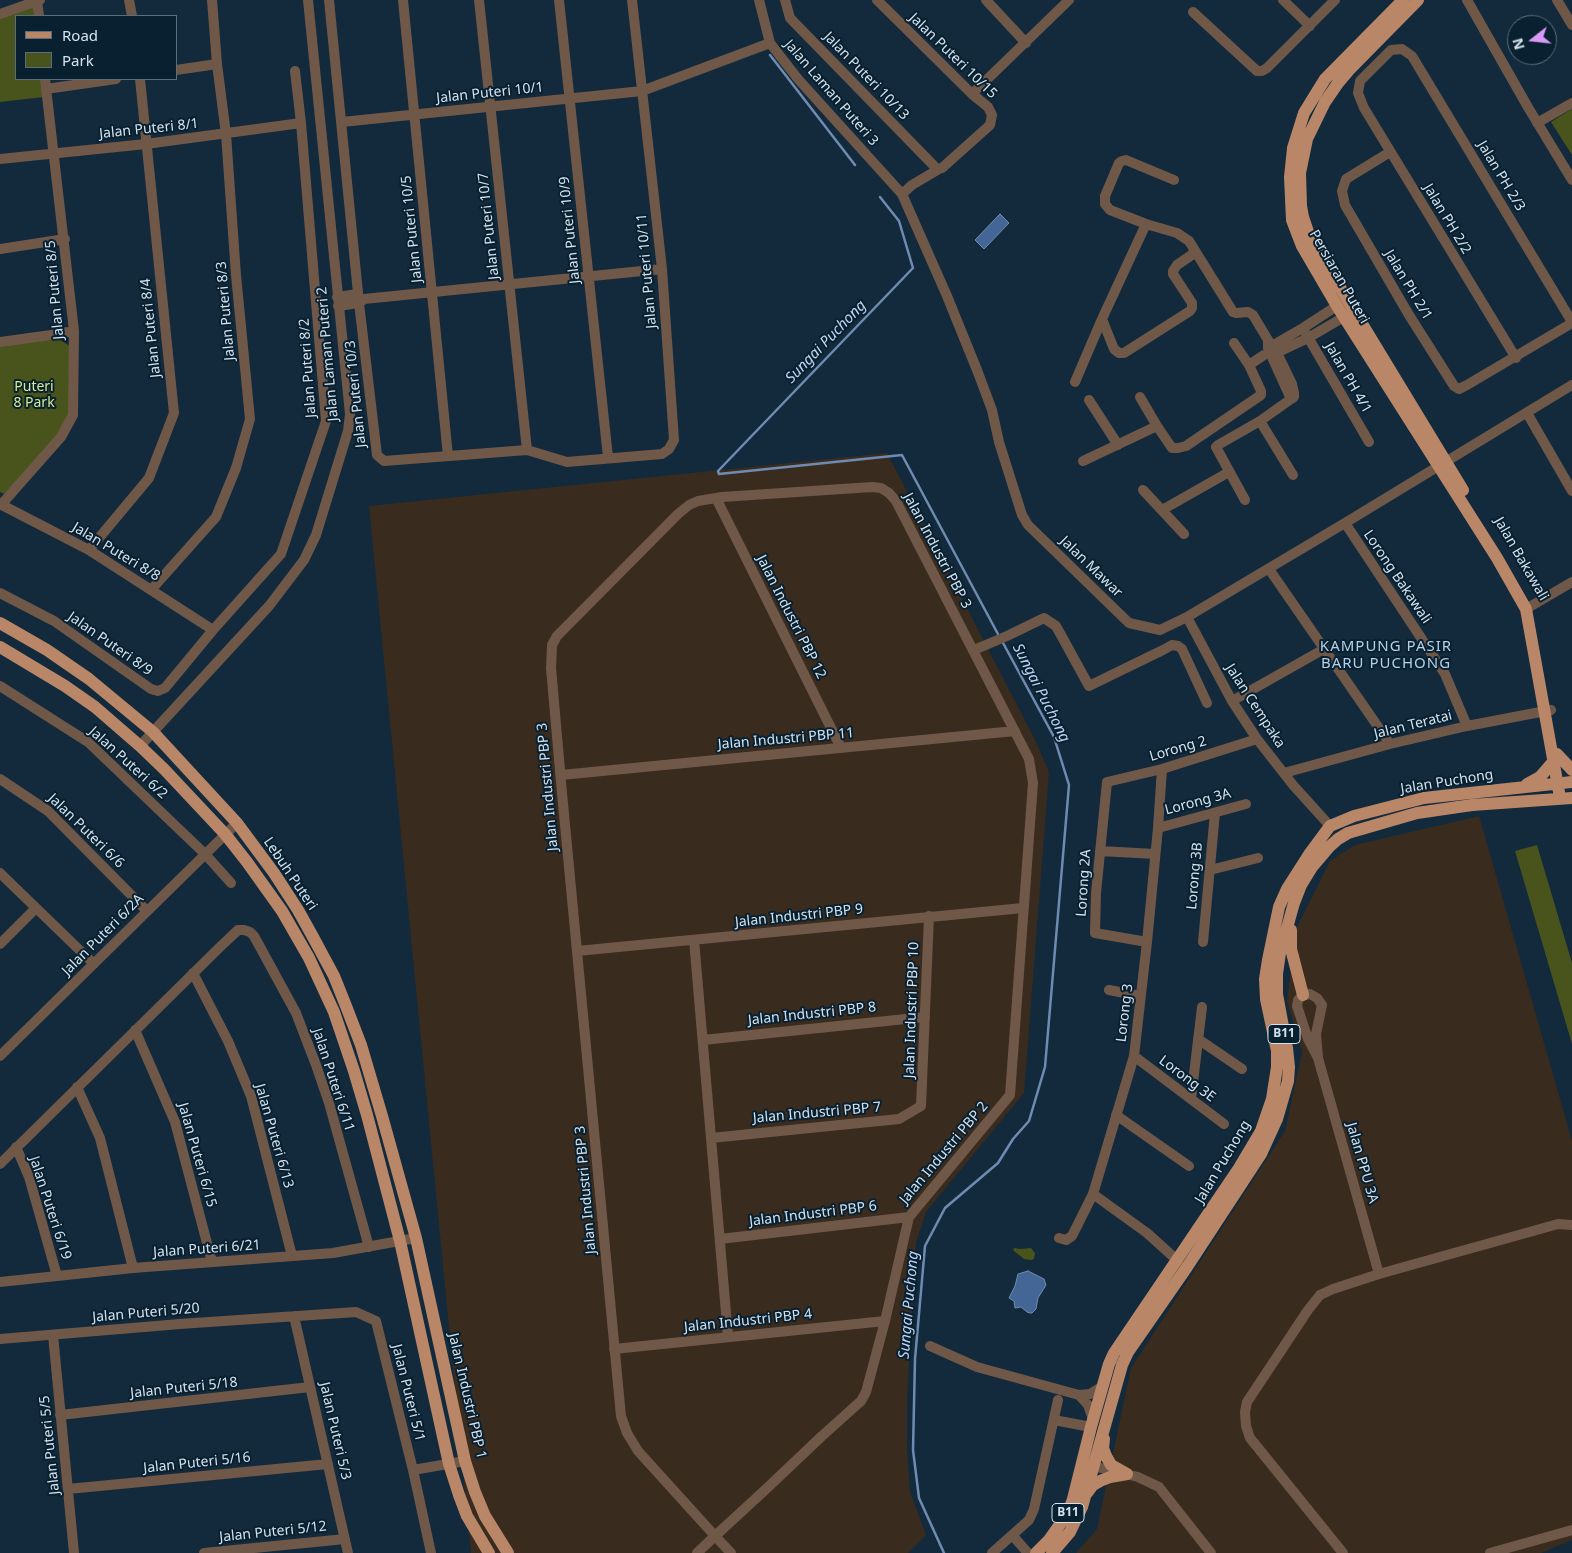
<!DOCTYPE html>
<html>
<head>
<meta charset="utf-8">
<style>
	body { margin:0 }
	#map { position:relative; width:1572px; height:1553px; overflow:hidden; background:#122a3b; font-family:"Noto Sans",sans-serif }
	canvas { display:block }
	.legend { position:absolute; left:15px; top:15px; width:162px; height:65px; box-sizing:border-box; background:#082030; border:1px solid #5a6e7c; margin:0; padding:6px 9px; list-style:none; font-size:15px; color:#d4e2ee }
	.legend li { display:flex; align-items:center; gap:10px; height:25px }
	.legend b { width:25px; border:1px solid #5a6e7c }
	.north { position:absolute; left:1507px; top:15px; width:50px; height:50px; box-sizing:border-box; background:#082030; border:1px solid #5a6e7c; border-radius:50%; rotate:254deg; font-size:14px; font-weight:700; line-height:20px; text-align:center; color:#d4e2ee }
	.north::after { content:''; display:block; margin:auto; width:18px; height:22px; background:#d99af7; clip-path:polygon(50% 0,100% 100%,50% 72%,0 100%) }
</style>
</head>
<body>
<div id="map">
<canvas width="1572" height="1553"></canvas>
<ul class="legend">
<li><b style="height:6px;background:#b98768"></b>Road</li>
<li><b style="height:14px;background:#48541b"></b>Park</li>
</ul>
<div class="north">N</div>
</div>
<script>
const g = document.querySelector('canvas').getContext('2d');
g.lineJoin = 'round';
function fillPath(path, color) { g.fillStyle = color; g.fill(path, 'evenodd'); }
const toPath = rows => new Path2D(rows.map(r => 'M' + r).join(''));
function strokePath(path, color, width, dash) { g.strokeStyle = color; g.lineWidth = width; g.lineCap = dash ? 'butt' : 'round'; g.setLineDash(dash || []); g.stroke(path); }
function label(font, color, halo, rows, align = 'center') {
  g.font = font + ' "Noto Sans",sans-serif'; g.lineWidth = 4; g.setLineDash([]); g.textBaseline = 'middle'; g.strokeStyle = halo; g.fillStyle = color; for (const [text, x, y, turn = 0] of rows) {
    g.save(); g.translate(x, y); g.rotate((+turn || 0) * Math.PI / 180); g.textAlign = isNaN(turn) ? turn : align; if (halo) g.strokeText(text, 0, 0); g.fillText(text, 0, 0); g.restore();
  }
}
const industrial = toPath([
	[887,453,1035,740,1049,772,1024,1093,926,1212,916,1242,907,1399,907,1448,910,1492,926,1535,908,1553,471,1553,369,506],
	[1479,816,1572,1141,1572,1540,1541,1553,1076,1553,1097,1529,1131,1368,1285,1131,1302,1052,1287,1001,1296,929,1330,861,1355,845]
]);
const green = toPath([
	[34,5,36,16,16,16,16,79,42,79,44,97,0,102,0,17],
	[1572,109,1572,155,1551,122],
	[57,338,70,346,69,414,57,437,4,494,0,492,0,344],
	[1537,845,1572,963,1572,1044,1515,851],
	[1015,1248,1019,1249,1031,1248,1035,1253,1034,1259,1031,1260,1024,1259,1014,1251,1013,1249]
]);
const water = toPath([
	[1000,214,1009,223,984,249,975,240,1000,214],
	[1028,1271,1044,1279,1046,1285,1038,1298,1036,1309,1032,1313,1030,1313,1027,1312,1021,1307,1015,1308,1014,1301,1009,1298,1015,1286,1018,1274,1028,1271]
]);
const stream = toPath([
	[770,55,855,165],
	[880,197,899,221,913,268,718,471,719,474,902,455,999,636],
	[944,1553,919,1498,913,1450,915,1359,925,1246,945,1208,998,1163,1013,1139,1029,1121,1045,1067,1069,785,1054,737,1002,641]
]);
const minor = toPath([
	[129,0,132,16],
	[329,0,359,303,377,455,384,461,527,450,567,462,662,454,669,449,674,440,662,269,632,0],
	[403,0,448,456],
	[479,0,527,450],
	[559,0,608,457],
	[759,0,770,43,798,79,902,194,947,296,977,370,992,410,999,442,1022,515,1028,525,1129,623,1160,630,1187,617,1345,523,1572,385],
	[785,0,790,18,937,169,942,168,990,125,992,115,988,107,972,94,877,0],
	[986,0,1026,43],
	[1283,0,1310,26],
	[1467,0,1529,109,1572,180],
	[1557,0,1572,25],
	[37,1,39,16],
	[1193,12,1257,71,1262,71,1267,68,1335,0],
	[0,14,40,0],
	[176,70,217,64],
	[46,89,116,79],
	[972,94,1069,0],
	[342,122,642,91,770,43],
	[1537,123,1572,103],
	[1390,152,1346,179,1342,191,1345,205,1409,315,1454,386,1459,389,1467,385,1572,323],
	[0,159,146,144,301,123],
	[1174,180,1126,160,1122,161,1119,163,1105,196,1105,204,1110,210,1146,224,1177,233,1189,241,1233,312,1236,313,1248,312,1253,315,1268,340],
	[902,194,912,185,939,169],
	[0,249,65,239],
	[337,297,358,294],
	[338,306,359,303,364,299,662,269],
	[1102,319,1114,349,1119,353,1124,353,1190,311,1192,308,1192,303,1173,274,1173,271,1177,265,1196,252],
	[1305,332,1369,442],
	[0,342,51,335,74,331],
	[1268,348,1303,328,1343,302],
	[1272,355,1308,338,1349,314],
	[1516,358,1364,108,1358,93,1360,81,1391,50,1402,49,1412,56,1572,322],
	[1249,365,1264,355],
	[1075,382,1102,319,1146,224],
	[1140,397,1157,426,1172,448,1178,448,1186,446,1261,395,1261,391,1249,365,1234,343],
	[1089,400,1118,445],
	[1527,413,1572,491],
	[1260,421,1293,475],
	[1083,461,1157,426],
	[1143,490,1184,534],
	[716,498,841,748],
	[1245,500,1216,447,1218,445,1260,421,1291,399,1294,397,1294,393,1292,384,1277,353,1268,340,1268,347,1271,355,1291,399],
	[0,504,89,550,213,630],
	[1,505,61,437,73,415,74,331,45,79],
	[1162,510,1229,472],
	[1345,523,1445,674,1467,726],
	[89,550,149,478,174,413,140,79],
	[1269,569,1390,744],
	[151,590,216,517,236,468,250,419,236,275,226,134,217,64,212,0],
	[0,593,54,621,151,689,158,691,165,688,213,630,281,554,326,421,301,123,295,71],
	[1526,609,1572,582],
	[1187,617,1232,701,1257,739,1293,785,1330,826],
	[974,650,1007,636,1044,618,1056,626,1089,686,1163,650,1172,645,1178,646,1182,649,1207,703],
	[0,686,88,742,205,854,231,883],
	[1232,701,1324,649],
	[140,746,269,606,304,560,316,535,348,431,350,414,308,0],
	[1284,773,1390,744,1467,726,1551,710],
	[561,775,1015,731],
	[0,779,48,811,147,911],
	[1158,828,1246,804],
	[1100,851,1155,854],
	[1210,870,1258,858],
	[0,873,94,964],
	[694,940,728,1336],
	[1147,942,1095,933,1096,893,1107,782,1162,769,1257,739],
	[1203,942,1215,813],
	[0,944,36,908],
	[577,951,1023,908],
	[193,973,228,1041,251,1096,292,1256],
	[1109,990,1140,996],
	[135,1030,175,1122,212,1262],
	[1198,1039,1242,1069],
	[703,1040,925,1017],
	[0,1056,237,823],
	[1134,1056,1224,1124],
	[1318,1058,1308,1039,1297,1006,1298,1000,1303,995,1310,994,1317,998,1322,1005,1316,1034,1318,1058,1379,1274],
	[77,1087,100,1138,133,1268],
	[1191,1099,1202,1007],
	[1116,1115,1189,1166],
	[711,1138,899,1119,921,1106,929,916],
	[16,1147,29,1177,57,1276],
	[0,1164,220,947,238,930,244,930,250,932,254,936,296,1013,316,1065,329,1103,369,1247],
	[1093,1194,1147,1233,1178,1261],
	[1059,1238,1066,1240,1072,1236,1093,1194,1134,1056,1147,942,1158,828,1162,769],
	[720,1239,909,1217],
	[0,1282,133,1268,333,1253,416,1238],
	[294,1316,348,1553],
	[53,1335,74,1553],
	[0,1339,180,1324,356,1312,376,1321,413,1470,431,1553],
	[930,1346,977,1367,1079,1395,1090,1394,1103,1386],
	[614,1349,885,1321],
	[1079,1395,1088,1405,1093,1419],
	[60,1415,310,1387],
	[1054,1420,1091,1427],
	[1088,1465,1138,1477,1159,1487,1211,1553],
	[413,1470,465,1461],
	[68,1489,328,1464],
	[1013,1536,1028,1553],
	[204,1553,345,1539],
	[697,1553,715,1536,765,1490,822,1436,861,1401,866,1392,885,1321,909,1217,1010,1095,1033,783,1029,759,896,501,889,493,881,488,872,487,722,497,698,501,689,505,678,514,557,636,552,645,551,668,562,793,621,1416,627,1433,638,1451,715,1536,731,1553],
	[992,1553,1029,1520,1034,1509,1058,1400],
	[1343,1553,1263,1454,1250,1438,1246,1426,1245,1412,1247,1402,1308,1310,1320,1295,1333,1289,1379,1274,1558,1224,1572,1225],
	[1490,1553,1572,1530]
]);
const major = toPath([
	[1403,0,1325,79,1304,113,1293,148,1290,177,1292,220,1302,246,1337,306,1497,558,1526,609,1559,792],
	[1418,0,1349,70,1338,83,1325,102,1307,139,1300,173,1301,206,1303,217,1310,238,1463,490],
	[0,623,47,650,89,679,153,732,237,823,274,873,298,910,313,937,334,976,346,1006,361,1045,382,1116,416,1238,465,1461,475,1492,485,1516,508,1553],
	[0,647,65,686,95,707,140,746,164,769,225,834,247,862,282,911,309,958,334,1012,354,1071,367,1115,400,1241,449,1464,459,1495,467,1516,489,1553],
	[1557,754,1572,770],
	[1527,784,1540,777,1553,762],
	[1291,930,1291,949,1303,995],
	[1104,1439,1103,1448,1106,1456,1111,1465,1127,1474],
	[1087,1493,1093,1485,1100,1481,1110,1477,1127,1474],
	[1036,1553,1049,1540,1068,1513,1073,1499,1091,1427,1109,1364,1114,1353,1239,1168,1261,1131,1272,1099,1277,1067,1277,1051,1266,999,1265,979,1268,960,1279,907,1287,889,1310,853,1330,826,1354,816,1424,798,1572,782],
	[1052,1553,1070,1532,1082,1507,1122,1365,1128,1352,1187,1267,1261,1154,1277,1119,1288,1081,1289,1067,1287,1048,1277,994,1277,974,1280,953,1294,903,1301,885,1312,867,1329,847,1338,839,1348,833,1417,813,1472,805,1572,798]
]);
const shields = [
	[1284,1034,32],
	[1068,1513,32]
];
const shieldNames = [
	["B11",1284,1034],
	["B11",1068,1513]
];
const streetNames = [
	["Jalan Puteri 10/15",953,56,44],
	["Jalan Puteri 10/13",866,76,46],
	["Jalan Puteri 10/1",490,93,-6],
	["Jalan Laman Puteri 3",831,93,49],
	["Jalan Puteri 8/1",149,129,-6],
	["Jalan PH 2/3",1501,176,59],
	["Jalan PH 2/2",1447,219,59],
	["Jalan Puteri 10/7",489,226,-96],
	["Jalan Puteri 10/5",412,229,-96],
	["Jalan Puteri 10/9",570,230,-96],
	["Jalan Puteri 10/11",647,271,-95],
	["Persiaran Puteri",1339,277,60],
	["Jalan PH 2/1",1408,285,59],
	["Jalan Puteri 8/5",55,290,-95],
	["Jalan Puteri 8/3",226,311,-95],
	["Jalan Puteri 8/4",151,328,-96],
	["Jalan Laman Puteri 2",328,354,-95],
	["Jalan Puteri 8/2",308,368,-94],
	["Jalan PH 4/1",1348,378,60],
	["Jalan Puteri 10/3",356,394,-96],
	["Jalan Industri PBP 3",937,551,62],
	["Jalan Puteri 8/8",116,552,31],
	["Jalan Bakawali",1521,559,60],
	["Jalan Mawar",1091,567,44],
	["Lorong Bakawali",1397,577,56],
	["Jalan Industri PBP 12",791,617,63],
	["Jalan Puteri 8/9",110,644,35],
	["Jalan Cempaka",1255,706,57],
	["Jalan Teratai",1413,725,-14],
	["Jalan Industri PBP 11",786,739,-5],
	["Lorong 2",1178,749,-16],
	["Jalan Puteri 6/2",128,763,42],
	["Jalan Puchong",1447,782,-9],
	["Jalan Industri PBP 3",548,787,-95],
	["Lorong 3A",1198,802,-15],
	["Jalan Puteri 6/6",86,831,44],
	["Lebuh Puteri",290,874,56],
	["Lorong 3B",1195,876,-85],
	["Lorong 2A",1084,883,-86],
	["Jalan Industri PBP 9",799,916,-6],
	["Jalan Puteri 6/2A",103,935,-45],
	["Jalan Industri PBP 10",912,1010,-88],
	["Lorong 3",1125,1013,-83],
	["Jalan Industri PBP 8",812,1014,-6],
	["Lorong 3E",1187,1079,37],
	["Jalan Puteri 6/11",333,1080,72],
	["Jalan Industri PBP 7",817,1113,-5],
	["Jalan Puteri 6/13",274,1136,74],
	["Jalan Industri PBP 2",944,1153,-50],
	["Jalan Puteri 6/15",197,1155,74],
	["Jalan Puchong",1223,1162,-59],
	["Jalan PPU 3A",1362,1163,74],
	["Jalan Industri PBP 3",586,1190,-95],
	["Jalan Puteri 6/19",50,1208,72],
	["Jalan Industri PBP 6",813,1214,-7],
	["Jalan Puteri 6/21",207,1249,-4],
	["Jalan Puteri 5/20",146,1313,-5],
	["Jalan Industri PBP 4",748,1321,-6],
	["Jalan Puteri 5/18",184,1388,-6],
	["Jalan Puteri 5/1",408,1393,76],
	["Jalan Industri PBP 1",467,1396,77],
	["Jalan Puteri 5/3",335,1431,77],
	["Jalan Puteri 5/5",50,1445,-96],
	["Jalan Puteri 5/16",197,1463,-6],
	["Jalan Puteri 5/12",273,1532,-6]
];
const parkNames = [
	["Puteri",34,387],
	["8 Park",34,403]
];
const waterNames = [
	["Sungai Puchong",826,342,-46],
	["Sungai Puchong",1041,693,63],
	["Sungai Puchong",909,1305,-85]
];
const neighbourhoodNames = [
	["KAMPUNG PASIR",1386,647],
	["BARU PUCHONG",1386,664]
];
fillPath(industrial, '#3a2b1f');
fillPath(green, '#48541b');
fillPath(water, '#446697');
strokePath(water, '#6f8bb1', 1);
strokePath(stream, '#6f8bb1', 2.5);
strokePath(minor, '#705849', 10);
strokePath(major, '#b98768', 12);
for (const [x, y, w] of shields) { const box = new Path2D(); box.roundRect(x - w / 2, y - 9.5, w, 19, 4); g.fillStyle = '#082030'; g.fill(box); strokePath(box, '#d4e2ee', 1); }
label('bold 12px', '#d4e2ee', null, shieldNames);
label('14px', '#d4e2ee', '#082030', streetNames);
label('14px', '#d4eb90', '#082030', parkNames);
label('italic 15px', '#bed3f1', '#082030', waterNames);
g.letterSpacing = '1px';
label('15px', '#b4d0e6', '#082030', neighbourhoodNames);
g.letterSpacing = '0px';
</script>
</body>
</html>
